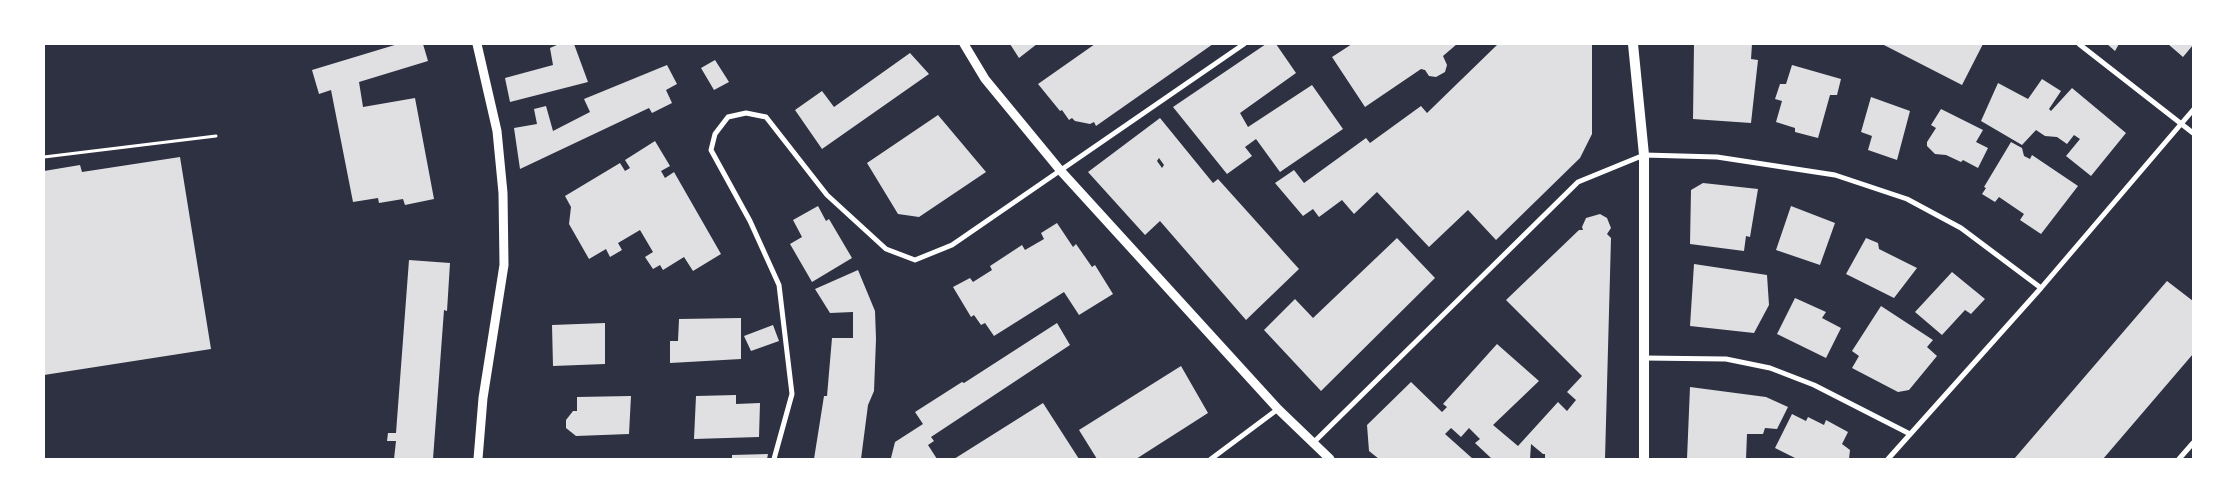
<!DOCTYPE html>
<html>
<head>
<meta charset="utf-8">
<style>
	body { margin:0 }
	#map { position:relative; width:2237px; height:503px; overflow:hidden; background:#2d3142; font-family:"IBM Plex Sans",sans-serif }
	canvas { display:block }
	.frame { position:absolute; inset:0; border:45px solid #fff; pointer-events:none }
</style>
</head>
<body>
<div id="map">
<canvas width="2237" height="503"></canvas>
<div class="frame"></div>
</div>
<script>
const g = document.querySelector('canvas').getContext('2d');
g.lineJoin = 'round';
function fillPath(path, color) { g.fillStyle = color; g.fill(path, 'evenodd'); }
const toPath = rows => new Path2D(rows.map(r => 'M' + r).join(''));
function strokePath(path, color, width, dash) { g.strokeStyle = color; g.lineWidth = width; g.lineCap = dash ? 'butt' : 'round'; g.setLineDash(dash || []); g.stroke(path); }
const building = toPath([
	[398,44,423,44,428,61,359,82,363,107,415,98,434,199,405,205,403,199,379,203,378,198,353,202,331,90,319,94,312,70],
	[559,44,574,44,588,82,510,102,505,78,553,65,550,48],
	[1010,44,1037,44,1019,58],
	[1095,44,1213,44,1096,126,1094,122,1090,124,1075,121,1072,118,1069,120,1062,110,1060,111,1038,84],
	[1266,44,1276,44,1296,73,1240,113,1248,127,1312,85,1343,129,1280,172,1256,139,1245,147,1252,156,1227,174,1173,107],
	[1352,44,1457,44,1443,56,1447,65,1445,72,1436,77,1429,76,1425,70,1421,69,1365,107,1332,57],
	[1498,44,1592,44,1592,134,1580,158,1496,240,1468,210,1429,247,1377,192,1354,214,1342,200,1319,217,1313,209,1303,216,1275,183,1294,170,1304,183,1366,138,1370,143,1421,106,1427,113],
	[1694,44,1752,44,1751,59,1758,60,1751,123,1693,119],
	[1882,44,1983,44,1962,85],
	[2107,44,2119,44,2115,51],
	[2168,44,2193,44,2193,45,2183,57],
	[910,53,929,74,822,149,795,110,822,91,834,107],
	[715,60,729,82,714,90,701,68],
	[667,65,677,84,666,90,672,103,652,113,649,108,520,169,514,128,537,124,534,109,546,106,553,131,590,112,584,99],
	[1792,65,1841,79,1837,95,1830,95,1818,138,1795,132,1795,128,1776,122,1782,101,1775,99,1780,84,1786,84],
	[2042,79,2061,91,2049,109,2051,111,2072,88,2126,133,2091,176,2066,156,2080,139,2074,135,2067,144,2057,137,2045,136,2036,130,2022,145,1981,121,1998,83,2028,99],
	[1871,97,1910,111,1897,160,1868,150,1872,136,1861,132],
	[1941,109,1983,130,1976,142,1988,148,1978,168,1963,160,1961,162,1946,155,1935,154,1927,146,1927,142,1936,128,1931,125],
	[938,115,986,172,919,217,898,214,867,163],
	[1160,118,1213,183,1218,179,1299,269,1246,320,1160,221,1145,235,1088,172],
	[1159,158,1164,165,1162,168,1157,161],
	[655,141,670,166,661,171,665,178,674,172,721,254,693,271,684,257,663,270,660,265,653,269,645,257,653,252,640,230,618,243,622,250,610,257,606,249,589,259,569,224,571,207,565,196,620,163,625,171,630,168,625,160],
	[2011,142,2022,148,2024,156,2030,159,2032,155,2078,186,2041,234,2020,220,2024,214,1999,197,1995,202,1982,194,1986,188,1984,187],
	[180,157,211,349,44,375,44,171,80,165,82,172],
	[1703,183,1758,189,1750,237,1746,236,1744,251,1690,244,1691,190],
	[818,206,826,221,829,219,852,258,812,282,790,244,802,237,793,220],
	[1791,206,1835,223,1820,265,1776,250],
	[1600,214,1607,218,1611,228,1607,234,1611,238,1605,459,1545,459,1545,454,1543,454,1531,444,1530,459,1492,459,1475,443,1480,439,1469,428,1461,437,1451,428,1445,434,1473,459,1379,459,1369,451,1367,425,1411,382,1442,412,1447,407,1443,404,1497,344,1539,381,1493,425,1518,446,1558,402,1567,411,1576,400,1567,392,1582,376,1506,300,1579,230,1583,230,1582,227,1586,218],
	[1057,223,1073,247,1076,244,1092,267,1095,265,1113,294,1079,315,1064,292,994,336,985,323,981,325,974,315,971,317,953,287,970,278,973,282,992,270,990,266,1022,245,1025,250,1044,239,1041,233],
	[1397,238,1435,278,1321,391,1264,330,1295,299,1313,318],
	[1866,238,1878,243,1879,249,1917,268,1894,298,1846,274],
	[409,260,450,263,447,311,444,310,433,459,394,459,396,441,387,441,388,433,396,433],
	[1694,264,1767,275,1769,305,1754,333,1690,326],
	[858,270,875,311,876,339,874,391,868,405,861,459,814,459,824,396,827,396,832,338,853,338,853,312,830,313,815,289],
	[1952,272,1985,299,1971,314,1965,310,1942,335,1915,312],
	[2167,281,2193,301,2193,354,2103,459,2014,459],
	[1795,298,1826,312,1822,318,1841,328,1826,358,1777,334],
	[1881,306,1933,340,1927,347,1937,356,1909,390,1898,392,1852,368,1859,356,1852,351],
	[741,318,741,359,670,363,670,341,678,341,679,319],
	[605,323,605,364,553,366,552,325],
	[1057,323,1070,345,931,437,934,441,928,445,937,459,891,458,895,442,923,424,915,412,962,382,964,383],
	[773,325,779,341,751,351,744,336],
	[1181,366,1208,413,1136,459,1097,459,1079,430],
	[1690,387,1766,397,1788,407,1777,429,1765,428,1763,434,1747,434,1746,459,1687,459],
	[736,395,736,404,760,403,759,437,694,439,696,396],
	[631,396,629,434,576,436,566,428,566,420,573,411,577,411,577,397],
	[1043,403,1079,459,954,459],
	[1792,414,1806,421,1808,417,1824,425,1826,420,1848,432,1842,444,1850,450,1849,459,1797,459,1775,448],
	[768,454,767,459,732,459,732,455]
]);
const path = toPath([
	[44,157,216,136]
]);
const minor = toPath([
	[2079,44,2193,133],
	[1644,358,1726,359,1770,368,1814,385,1910,434],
	[1312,444,1578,182,1644,155,1717,157,1835,175,1907,199,1961,228,2041,288],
	[774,459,792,394,779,285,750,221,711,150,715,134,728,117,746,113,766,117,827,195,886,249,915,260,952,245,1244,44],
	[1211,459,1278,409],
	[1888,459,2041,288,2193,110],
	[2179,459,2193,443]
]);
const tertiary = toPath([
	[477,44,497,131,503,193,504,265,483,398,478,459],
	[964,44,985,79,1060,170,1278,409,1330,459]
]);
const secondary = toPath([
	[1633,44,1644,155,1644,459]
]);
fillPath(building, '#e0e0e3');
strokePath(path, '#fff', 3);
strokePath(minor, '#fff', 5);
strokePath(tertiary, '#fff', 9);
strokePath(secondary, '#fff', 10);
</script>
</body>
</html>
